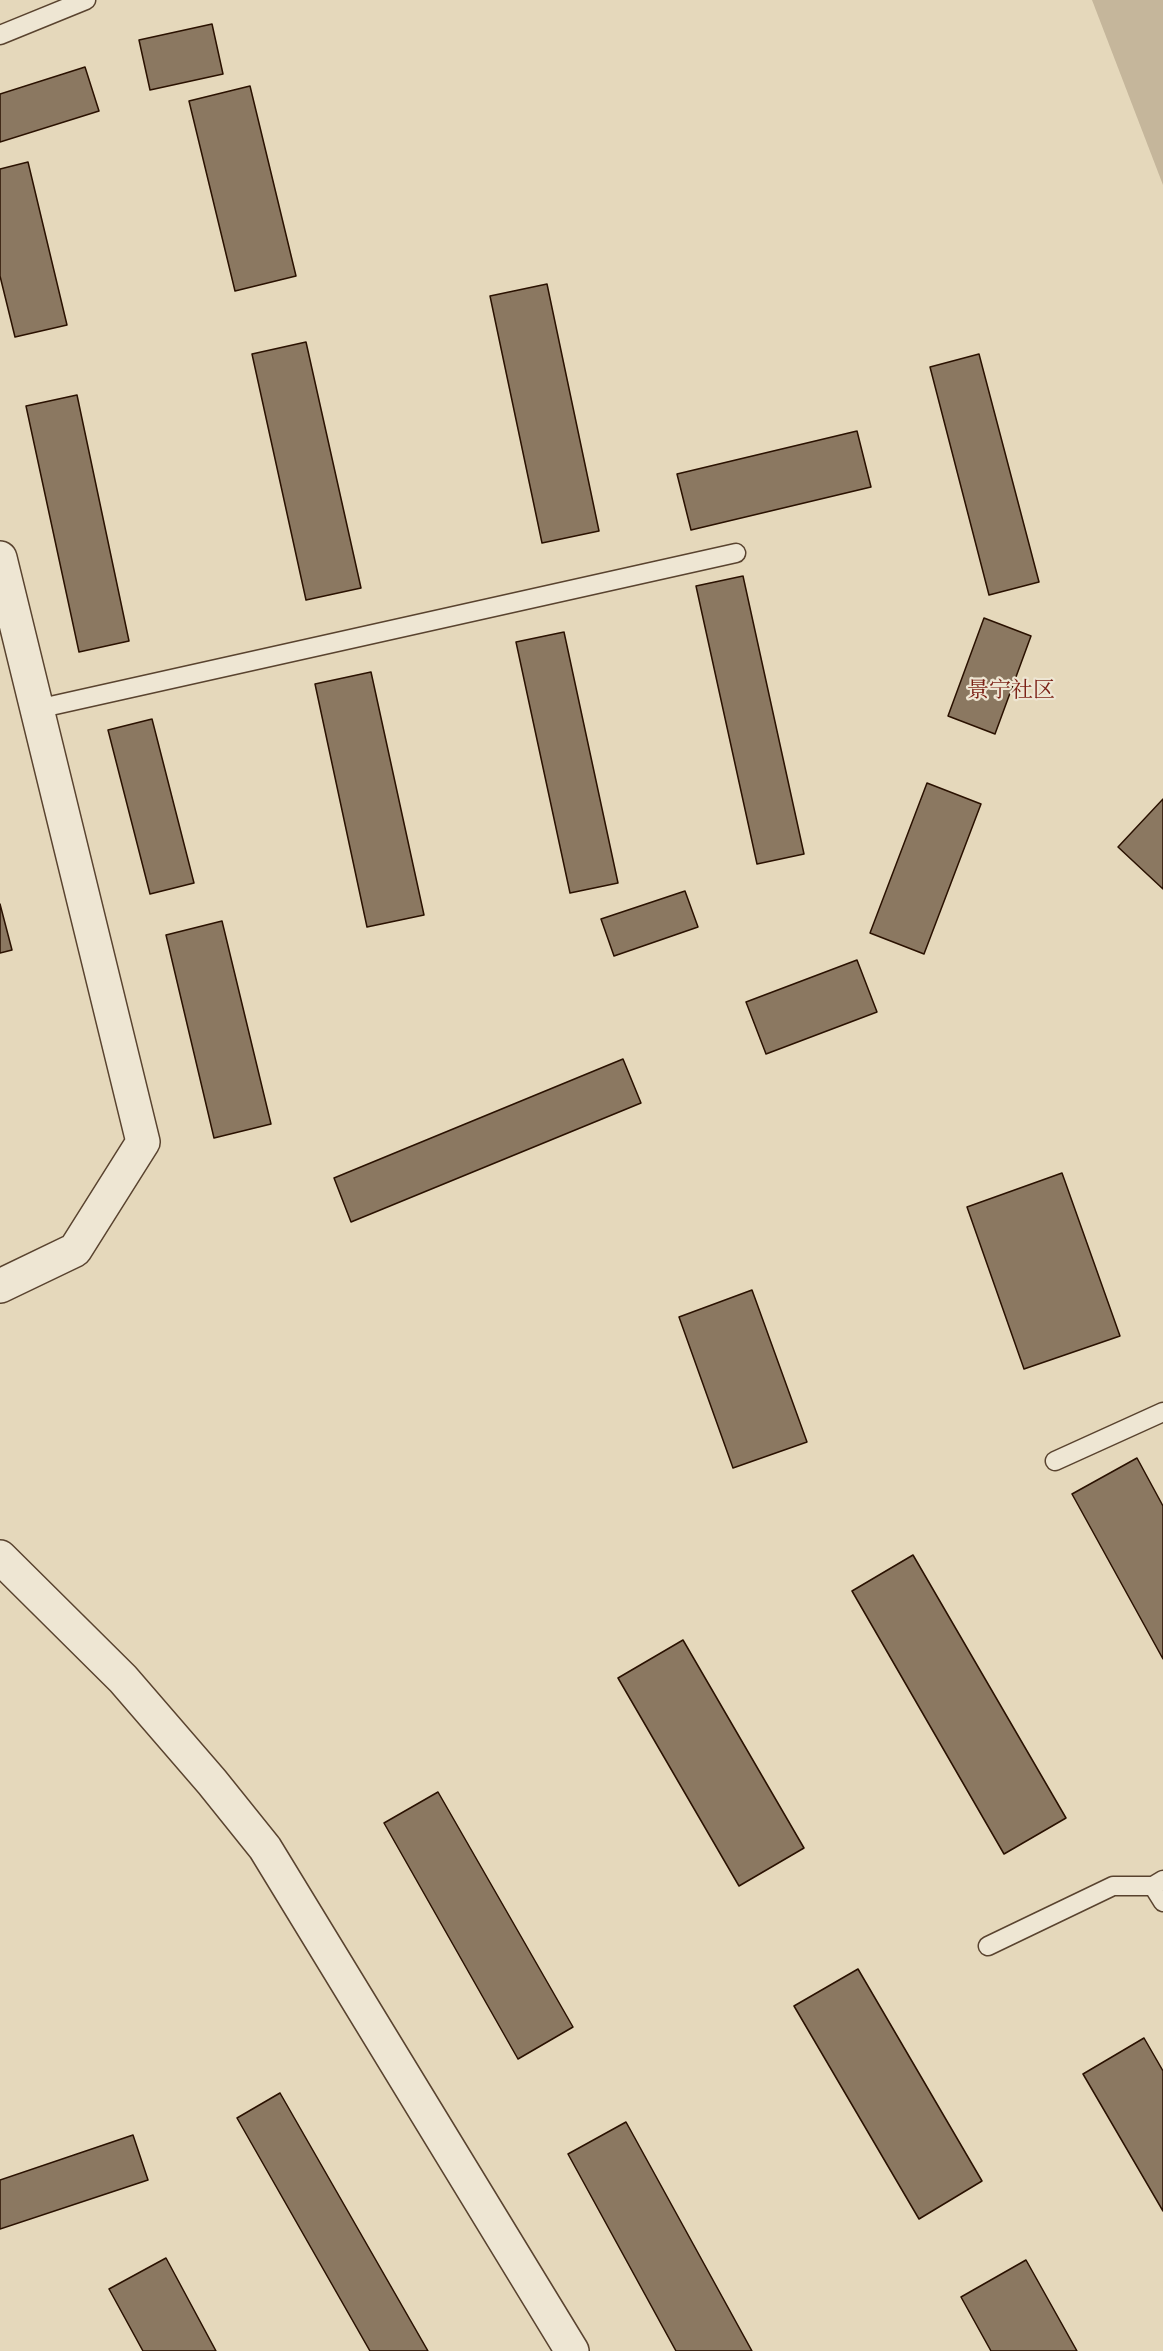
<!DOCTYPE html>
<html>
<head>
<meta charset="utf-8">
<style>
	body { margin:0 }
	canvas { display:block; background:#e5d8bb }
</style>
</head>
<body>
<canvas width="1163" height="2351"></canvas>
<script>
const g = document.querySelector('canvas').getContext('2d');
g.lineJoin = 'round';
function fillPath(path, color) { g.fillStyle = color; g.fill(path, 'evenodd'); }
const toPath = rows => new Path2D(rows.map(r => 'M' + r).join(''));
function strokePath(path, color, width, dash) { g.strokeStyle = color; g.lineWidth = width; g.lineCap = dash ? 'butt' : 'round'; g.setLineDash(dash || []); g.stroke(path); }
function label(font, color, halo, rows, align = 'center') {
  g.font = font + ' "Old Standard TT","Noto Serif SC",serif'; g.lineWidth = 4.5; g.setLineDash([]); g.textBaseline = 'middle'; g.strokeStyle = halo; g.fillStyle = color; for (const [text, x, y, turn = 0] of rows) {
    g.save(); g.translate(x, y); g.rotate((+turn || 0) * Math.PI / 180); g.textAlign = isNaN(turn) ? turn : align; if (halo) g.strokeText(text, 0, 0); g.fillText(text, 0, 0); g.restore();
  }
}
const green = toPath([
	[1092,0,1163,0,1163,185]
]);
const building = toPath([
	[212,24,223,74,150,90,139,40,212,24],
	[85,67,99,111,0,142,0,94,85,67],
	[250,86,296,276,235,291,189,101,250,86],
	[28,162,67,325,15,337,0,276,0,169,28,162],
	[547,284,599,531,542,543,490,296,547,284],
	[306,342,361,588,306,600,252,354,306,342],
	[979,354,1039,582,989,595,930,367,979,354],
	[77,395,129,641,79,652,26,406,77,395],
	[857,431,871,487,691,530,677,474,857,431],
	[743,576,804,854,757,864,696,586,743,576],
	[984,618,1031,636,995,734,948,716,984,618],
	[564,632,618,883,570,893,516,642,564,632],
	[371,672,424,915,367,927,315,684,371,672],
	[152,719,194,883,150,894,108,730,152,719],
	[927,783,981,804,924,954,870,933,927,783],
	[1163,799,1163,889,1118,847,1163,799],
	[685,891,698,927,614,956,601,919,685,891],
	[0,904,12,950,0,953,0,904],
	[222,921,271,1124,214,1138,166,935,222,921],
	[857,960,877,1012,766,1054,746,1002,857,960],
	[623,1059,641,1103,351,1222,334,1178,623,1059],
	[1062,1173,1120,1336,1024,1369,967,1207,1062,1173],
	[752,1290,807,1442,733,1468,679,1317,752,1290],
	[1137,1458,1163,1506,1163,1659,1072,1494,1137,1458],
	[913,1555,1066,1818,1004,1854,852,1591,913,1555],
	[683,1640,804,1848,739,1886,618,1678,683,1640],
	[438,1792,573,2027,518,2059,384,1823,438,1792],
	[858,1969,982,2181,919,2219,794,2006,858,1969],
	[1144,2038,1163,2071,1163,2211,1083,2074,1144,2038],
	[280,2093,428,2351,370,2351,237,2118,280,2093],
	[626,2122,752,2351,676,2351,568,2154,626,2122],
	[133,2135,148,2180,0,2229,0,2180,133,2135],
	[166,2258,216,2351,143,2351,109,2289,166,2258],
	[1026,2260,1077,2351,991,2351,961,2297,1026,2260]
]);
const lane = toPath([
	[0,35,86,0],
	[37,709,736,553],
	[1055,1461,1163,1412],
	[1153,1886,1163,1902],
	[988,1946,1113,1886,1153,1886,1163,1880]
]);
const street = toPath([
	[0,558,143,1142,75,1250,0,1286],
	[0,1557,123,1679,212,1782,265,1848,572,2351]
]);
const neighbourhoodNames = [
	["景宁社区",1011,691]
];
fillPath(green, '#c5b69b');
fillPath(building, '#8b7861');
strokePath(building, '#2a1100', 1.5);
strokePath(lane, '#59432f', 21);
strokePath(street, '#59432f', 36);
strokePath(lane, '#eee6d3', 18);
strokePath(street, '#eee6d3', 33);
label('22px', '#7a1f14', '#eee6d3', neighbourhoodNames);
</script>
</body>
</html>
